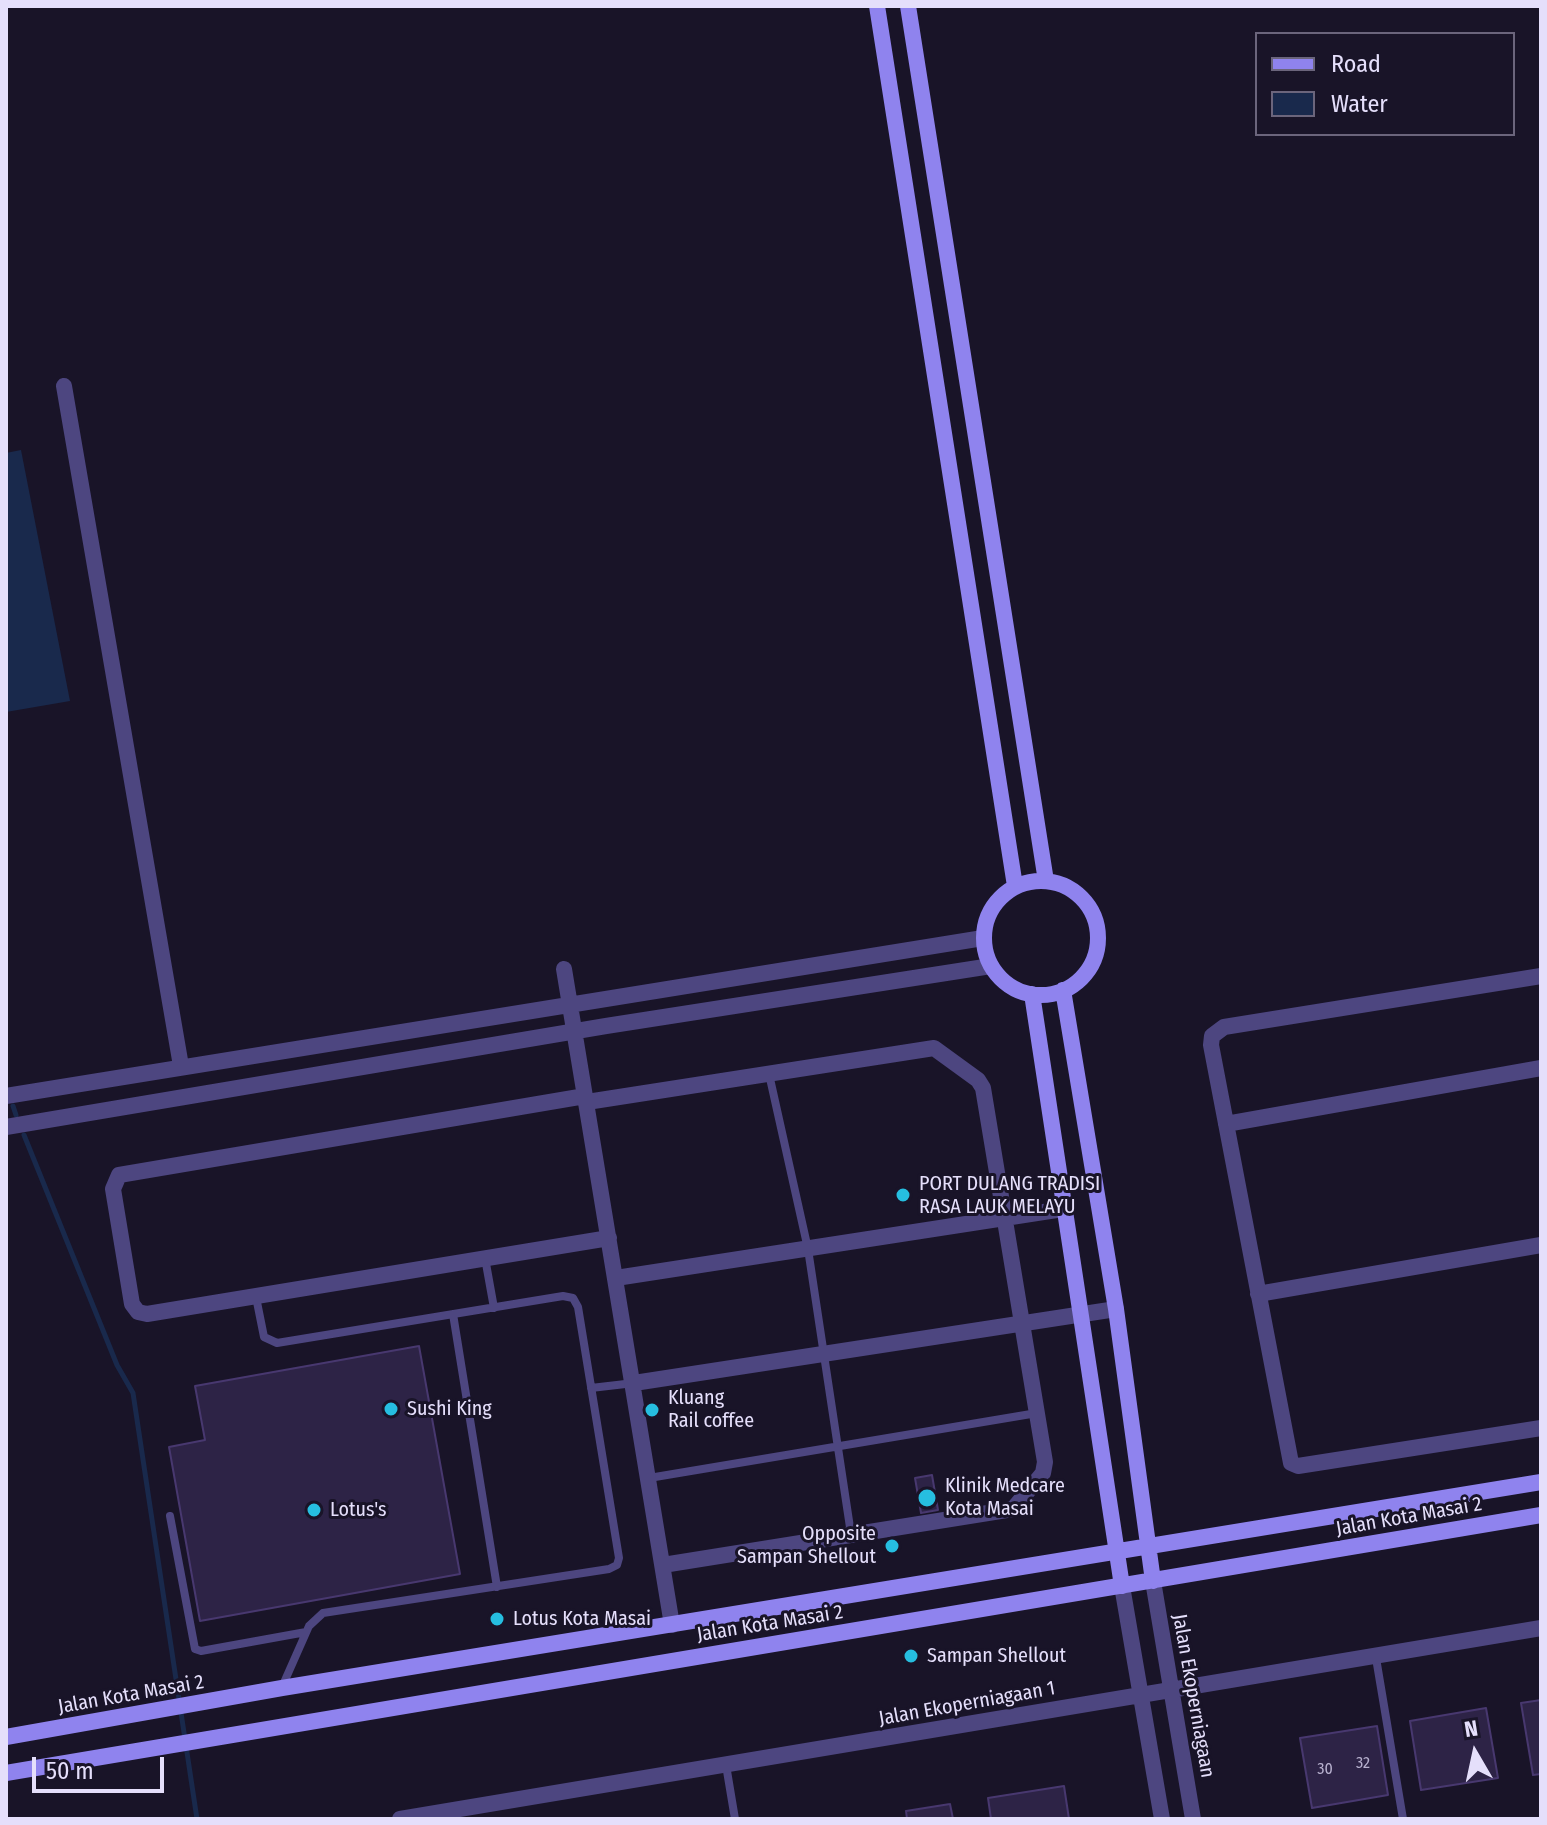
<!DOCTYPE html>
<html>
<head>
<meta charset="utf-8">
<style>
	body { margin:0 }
	#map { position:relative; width:1547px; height:1825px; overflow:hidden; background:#191428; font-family:"Fira Sans Condensed",sans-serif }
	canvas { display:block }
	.frame { position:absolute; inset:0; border:8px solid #e5dffb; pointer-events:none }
	.legend { position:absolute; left:1255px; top:32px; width:260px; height:104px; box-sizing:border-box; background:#191428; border:2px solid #6b657c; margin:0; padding:10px 14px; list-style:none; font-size:24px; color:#e5dffb }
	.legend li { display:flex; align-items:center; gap:16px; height:40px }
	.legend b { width:40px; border:2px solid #6b657c }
	.north { position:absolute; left:1435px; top:1713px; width:80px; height:80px; -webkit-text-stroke:6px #191428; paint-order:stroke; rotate:351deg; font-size:22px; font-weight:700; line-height:32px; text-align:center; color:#e5dffb }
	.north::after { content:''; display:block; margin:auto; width:28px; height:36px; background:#e5dffb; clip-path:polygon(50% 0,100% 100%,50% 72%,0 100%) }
	.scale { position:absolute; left:32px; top:1757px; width:132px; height:36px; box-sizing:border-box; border:4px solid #e5dffb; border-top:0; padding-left:10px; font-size:24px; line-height:28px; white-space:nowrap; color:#e5dffb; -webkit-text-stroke:6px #191428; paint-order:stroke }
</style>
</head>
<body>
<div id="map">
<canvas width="1547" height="1825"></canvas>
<div class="frame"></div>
<ul class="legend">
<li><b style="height:10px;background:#8f83ee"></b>Road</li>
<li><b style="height:22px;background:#19294c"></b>Water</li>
</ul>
<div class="north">N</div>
<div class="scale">50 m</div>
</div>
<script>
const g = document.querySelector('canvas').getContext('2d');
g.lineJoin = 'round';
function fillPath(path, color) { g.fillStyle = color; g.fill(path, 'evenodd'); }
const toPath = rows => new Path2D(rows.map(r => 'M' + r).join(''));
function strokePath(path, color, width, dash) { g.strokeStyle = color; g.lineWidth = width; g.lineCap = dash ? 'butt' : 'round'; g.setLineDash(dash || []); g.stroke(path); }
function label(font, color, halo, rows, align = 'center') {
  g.font = font + ' "Fira Sans Condensed",sans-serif'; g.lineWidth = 6; g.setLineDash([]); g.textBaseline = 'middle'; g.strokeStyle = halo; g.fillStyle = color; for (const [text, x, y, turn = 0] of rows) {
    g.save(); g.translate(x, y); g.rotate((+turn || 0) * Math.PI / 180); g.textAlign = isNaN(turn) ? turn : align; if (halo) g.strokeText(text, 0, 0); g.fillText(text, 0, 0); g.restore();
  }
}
const water = toPath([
	[21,450,70,701,6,712,6,453]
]);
const stream = toPath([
	[13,1106,16,1115],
	[24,1135,117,1365,133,1393,197,1819]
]);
const building = toPath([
	[419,1346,460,1574,200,1621,169,1447,205,1440,195,1386,419,1346],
	[932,1475,938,1510,921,1513,915,1478,932,1475],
	[1541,1700,1541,1774,1533,1775,1521,1703,1541,1700],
	[1486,1708,1498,1778,1421,1790,1410,1721,1486,1708],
	[1377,1726,1388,1795,1312,1808,1300,1738,1377,1726],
	[1064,1786,1069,1819,991,1819,988,1798,1064,1786],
	[950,1804,953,1819,907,1819,906,1811,950,1804]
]);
const lane = toPath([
	[769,1074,808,1249,851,1534],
	[485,1258,494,1308],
	[256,1297,264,1337,277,1343,563,1296,573,1298,578,1307,619,1558,617,1565,609,1569,323,1613,309,1626,282,1687],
	[453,1314,497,1587],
	[591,1388,634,1383],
	[649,1478,1037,1413],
	[170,1516,195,1649,201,1651,306,1632],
	[1376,1658,1403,1819],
	[726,1765,735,1819]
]);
const street = toPath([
	[64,386,181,1066],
	[564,969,672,1625],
	[1541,976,1224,1027,1212,1036,1211,1045,1291,1463,1298,1466,1541,1428],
	[6,1096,983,938],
	[585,1096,119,1175,113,1189,132,1304,138,1312,147,1314,609,1238],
	[587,1102,934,1048,978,1080,983,1088,1045,1462,1043,1473,1013,1509,663,1565],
	[1226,1124,1541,1068],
	[6,1127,606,1026,991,966],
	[616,1278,1063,1209],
	[1258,1294,1541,1245],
	[634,1383,1116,1309],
	[1153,1581,1193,1819],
	[1122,1586,1162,1819],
	[400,1819,1541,1628]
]);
const secondary = toPath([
	[877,6,1015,886],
	[908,6,1046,881],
	'984 938a57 57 0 1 1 114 0a57 57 0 1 1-114 0Z',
	[1063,990,1116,1309,1153,1581],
	[1032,994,1122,1586],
	[6,1737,282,1688,1541,1482],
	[6,1773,1541,1515]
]);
const markers = [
	[903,1195,8,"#26bee0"],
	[391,1409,8,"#26bee0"],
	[652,1410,8,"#26bee0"],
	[927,1498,10,"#26bee0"],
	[314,1510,8,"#26bee0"],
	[892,1546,8,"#26bee0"],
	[497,1619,8,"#26bee0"],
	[911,1656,8,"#26bee0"]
];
const numberNames = [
	["32",1363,1764],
	["30",1325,1770]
];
const poiNames = [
	["PORT DULANG TRADISI",919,1184],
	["RASA LAUK MELAYU",919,1207],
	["Kluang",668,1398],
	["Rail coffee",668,1421],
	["Sushi King",407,1409],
	["Klinik Medcare",945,1486],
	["Kota Masai",945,1509],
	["Lotus's",330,1510],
	["Opposite",876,1534,"right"],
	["Sampan Shellout",876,1557,"right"],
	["Lotus Kota Masai",513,1619],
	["Sampan Shellout",927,1656]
];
const streetNames = [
	["Jalan Kota Masai 2",1409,1517,-10],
	["Jalan Kota Masai 2",770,1624,-9],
	["Jalan Kota Masai 2",131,1695,-10],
	["Jalan Ekoperniagaan",1193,1696,80],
	["Jalan Ekoperniagaan 1",967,1704,-10]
];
fillPath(water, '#19294c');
strokePath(stream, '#19294c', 5);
fillPath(building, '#2d2346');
strokePath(building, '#48386f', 2);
strokePath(lane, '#4d4680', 8);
strokePath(street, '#4d4680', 16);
strokePath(secondary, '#8f83ee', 16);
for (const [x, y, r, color] of markers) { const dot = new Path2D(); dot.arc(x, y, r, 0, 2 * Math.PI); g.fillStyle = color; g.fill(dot); strokePath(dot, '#191428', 3); }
label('16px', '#b7b0ce', null, numberNames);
label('20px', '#e5dffb', '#191428', poiNames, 'left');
label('20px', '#e5dffb', '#191428', streetNames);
</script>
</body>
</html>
